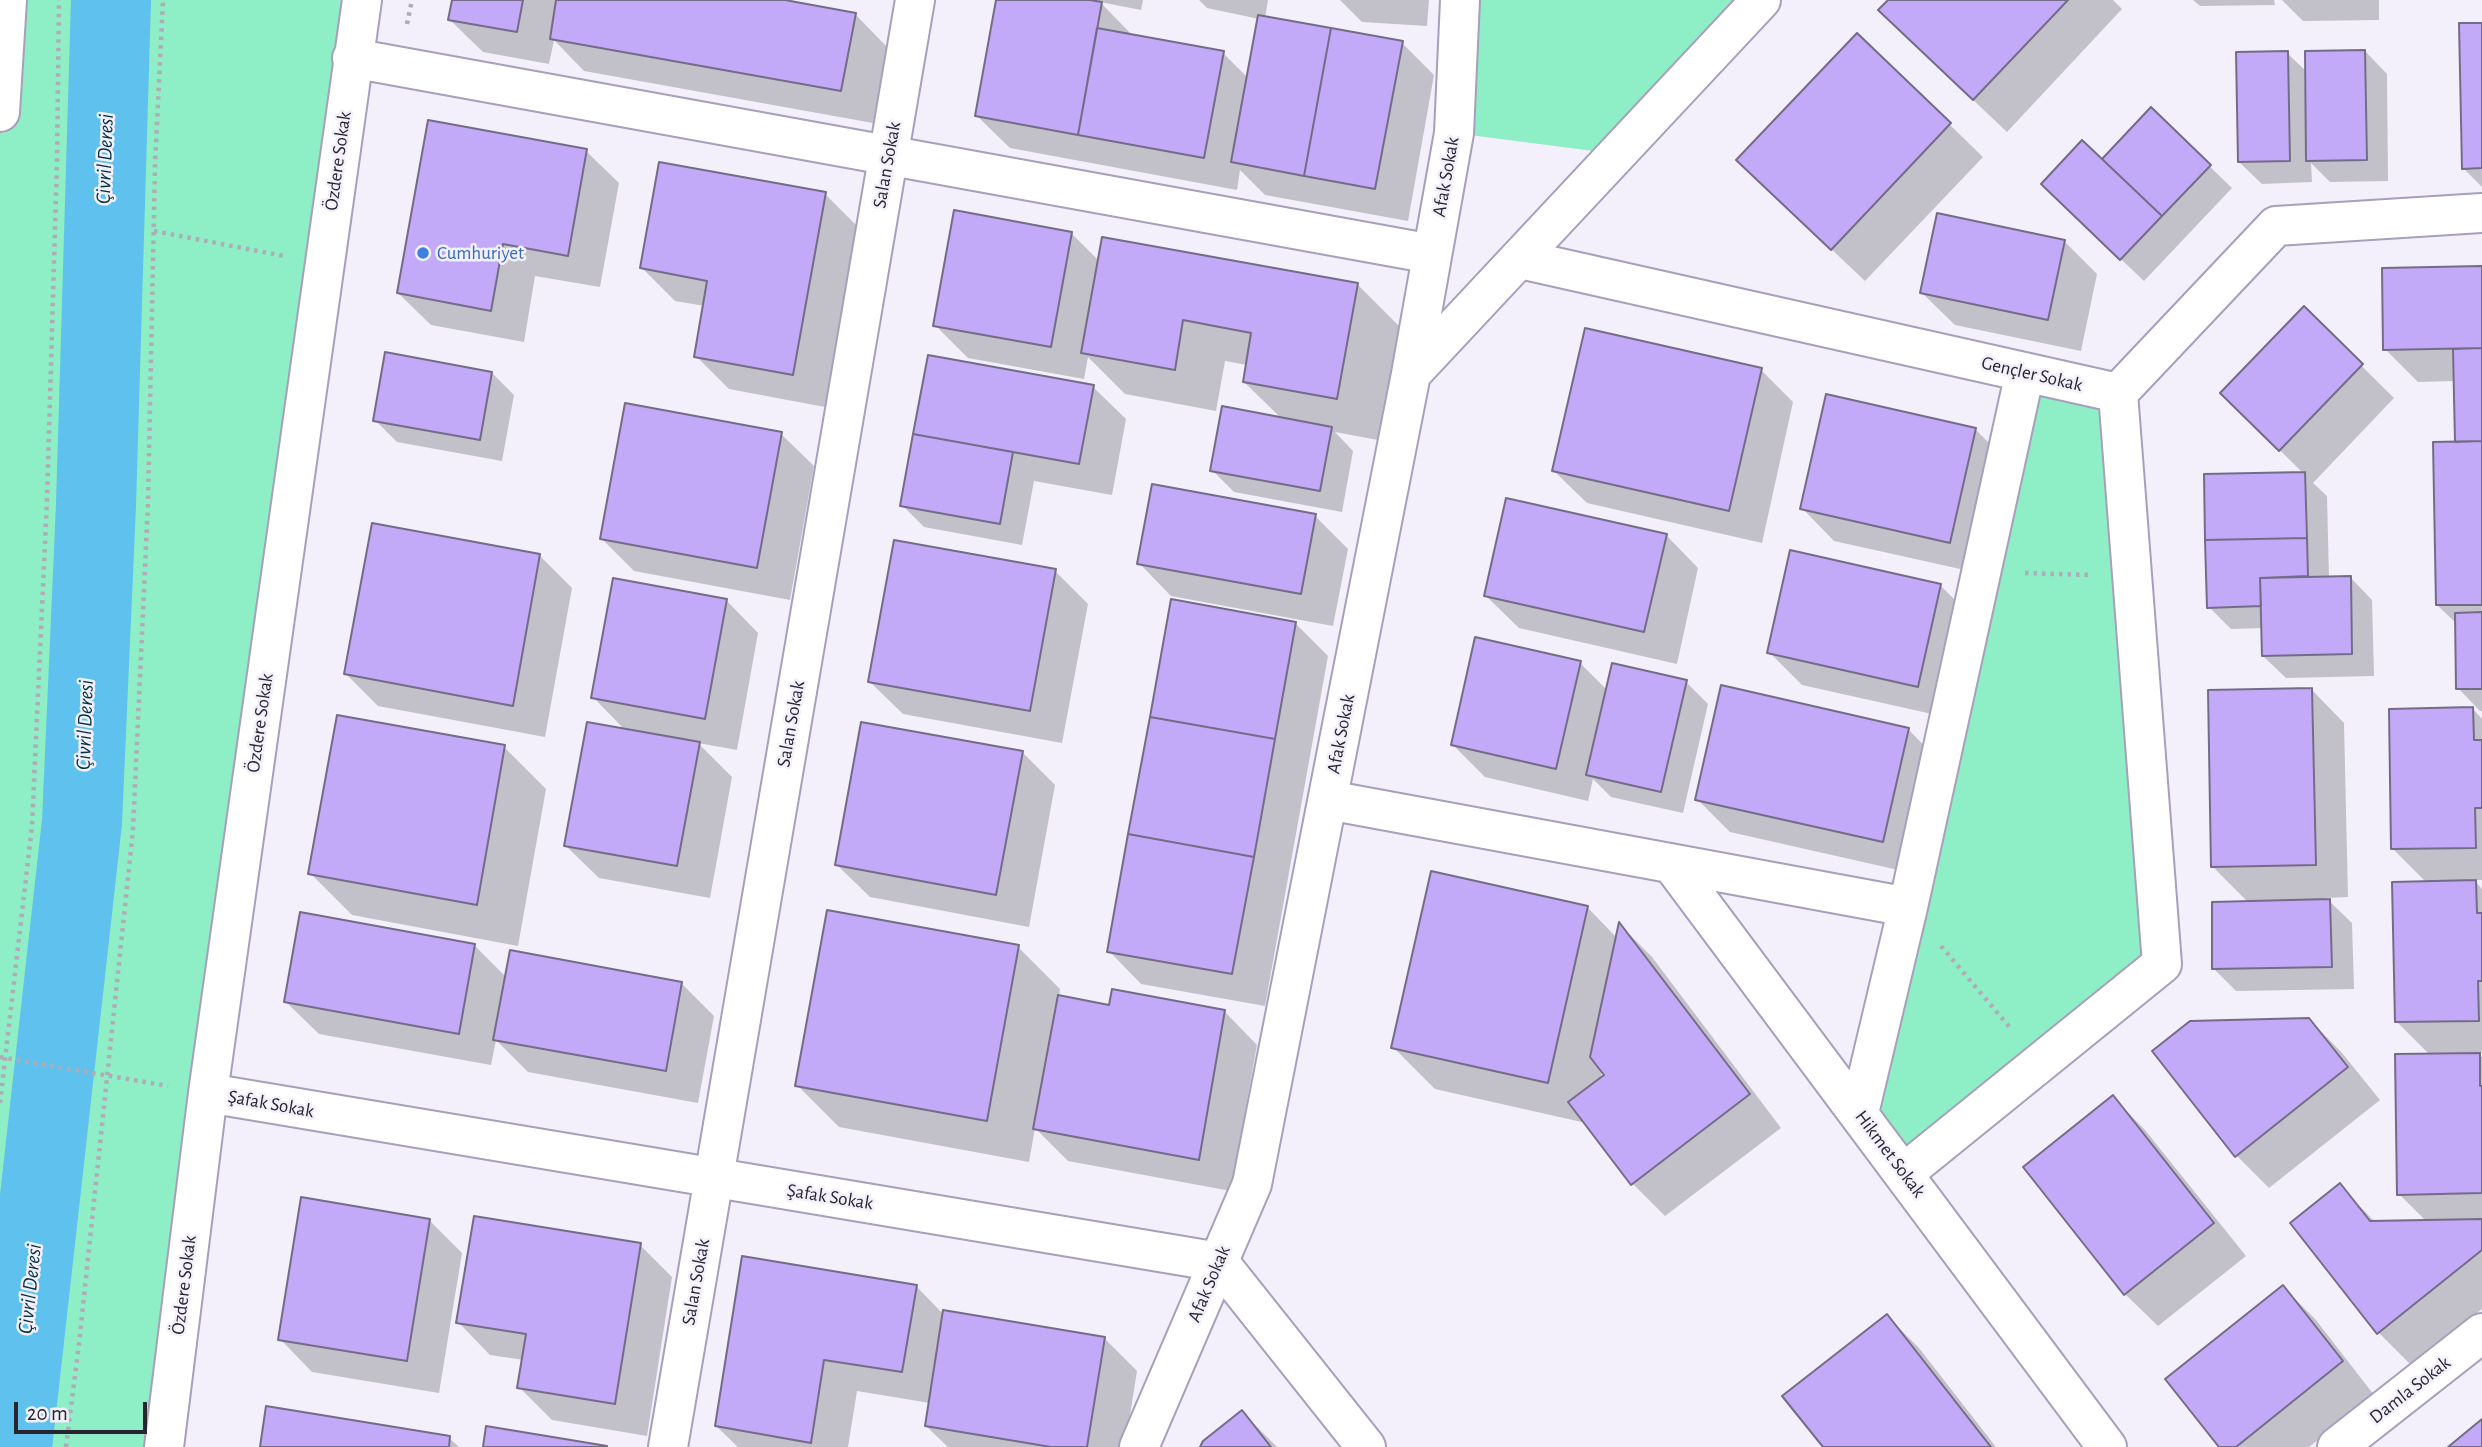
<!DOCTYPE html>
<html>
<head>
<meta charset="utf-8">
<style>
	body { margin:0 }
	#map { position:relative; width:2482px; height:1447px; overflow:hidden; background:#f3f0fc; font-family:"Alegreya Sans",sans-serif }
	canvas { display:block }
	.scale { position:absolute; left:14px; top:1402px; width:133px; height:32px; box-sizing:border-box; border:4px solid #28252f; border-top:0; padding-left:9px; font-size:21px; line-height:24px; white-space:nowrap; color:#28252f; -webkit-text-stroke:5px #f3f0fc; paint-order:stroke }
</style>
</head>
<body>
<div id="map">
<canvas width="2482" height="1447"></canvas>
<div class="scale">20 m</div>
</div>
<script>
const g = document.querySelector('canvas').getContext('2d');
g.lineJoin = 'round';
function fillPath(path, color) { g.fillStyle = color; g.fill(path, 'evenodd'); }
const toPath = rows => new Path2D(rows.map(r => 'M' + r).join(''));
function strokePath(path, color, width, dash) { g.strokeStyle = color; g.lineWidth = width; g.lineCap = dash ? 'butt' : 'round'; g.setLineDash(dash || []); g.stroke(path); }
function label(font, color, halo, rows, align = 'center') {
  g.font = font + ' "Alegreya Sans",sans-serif'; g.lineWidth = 5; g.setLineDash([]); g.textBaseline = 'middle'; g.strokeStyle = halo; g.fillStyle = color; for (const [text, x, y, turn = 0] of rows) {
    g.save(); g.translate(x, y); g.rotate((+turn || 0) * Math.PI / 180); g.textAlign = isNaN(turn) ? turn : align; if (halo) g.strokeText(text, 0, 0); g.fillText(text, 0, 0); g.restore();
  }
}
const green = toPath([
	[7,0,350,0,164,1447,0,1447,0,112],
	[1460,0,1761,0,1617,154,1454,133],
	[2025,372,2118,393,2162,964,1904,1173,1859,1113]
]);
const shadow = toPath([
	[454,0,775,0,855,14,887,47,873,123,584,71,554,40,549,64,483,52,450,20],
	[998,0,1143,0,1141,10,1100,2,1134,37,1223,53,1248,78,1259,19,1207,8,1199,0,1268,0,1265,18,1402,43,1434,75,1408,221,1265,195,1240,170,1237,190,1010,148,977,116],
	[1340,0,1429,0,1427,26,1362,22],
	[1890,0,2113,0,2122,9,2007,132,1913,43],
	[2193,0,2274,0,2275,5,2200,6],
	[2282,0,2379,0,2379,20,2303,21],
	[2482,24,2482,187,2463,168],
	[1857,35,1983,157,1865,281,1771,192],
	[2365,51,2387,74,2388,181,2330,182,2311,163,2312,182,2262,184,2239,162,2287,53,2307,72],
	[2151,110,2232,188,2144,281,2065,206,2102,161],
	[586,151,619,183,600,287,535,276,524,342,431,325,398,293],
	[825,194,858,227,825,407,729,389,696,356,705,306,675,301,642,268],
	[1071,233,1099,261,1358,285,1400,327,1378,440,1335,432,1353,451,1342,512,1234,492,1212,470,1282,419,1244,382,1247,365,1225,361,1216,411,1125,394,1088,357,1084,379,968,358,935,325],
	[2064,241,2097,274,2081,351,1955,325,1922,293],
	[2482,268,2482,711,2480,711,2458,688,2457,624,2437,605,2456,444,2455,381,2418,382,2385,349],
	[2304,309,2394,398,2313,483,2327,496,2329,578,2350,577,2372,600,2374,676,2286,678,2263,656,2263,628,2231,629,2209,607,2304,474,2222,393],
	[1761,370,1793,402,1762,543,1587,503,1554,471],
	[492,373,514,395,502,461,397,442,375,420],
	[1093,387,1126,419,1112,495,1034,481,1022,545,924,527,902,505],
	[1975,429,2008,462,1983,574,1834,541,1802,508],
	[781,434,814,466,790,600,634,571,602,539],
	[1315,516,1348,549,1333,626,1171,596,1139,563],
	[1666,535,1698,568,1677,664,1519,628,1486,596],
	[539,555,572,588,545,737,378,706,346,674],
	[1055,571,1088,604,1062,743,903,714,870,682],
	[1940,585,1973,618,1950,718,1802,685,1769,652],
	[726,600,758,633,737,750,698,743,732,777,710,898,599,878,566,846,626,731,593,697],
	[1296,624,1328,656,1265,1006,1141,984,1109,951],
	[1580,663,1607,690,1686,682,1708,704,1683,813,1611,797,1593,779,1588,801,1485,777,1453,745],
	[2312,690,2344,723,2348,897,2326,898,2352,923,2354,989,2236,991,2214,969,2249,903,2213,867],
	[2473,709,2482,719,2482,880,2474,880,2482,889,2482,1053,2478,1053,2482,1057,2482,1309,2411,1365,2379,1333,2340,1186,2376,1223,2427,1222,2399,1194,2430,1055,2396,1021,2427,883,2393,849],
	[1908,729,1940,762,1916,874,1730,832,1697,799],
	[504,747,546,789,518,946,352,915,310,873],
	[1022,752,1055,785,1029,927,870,897,837,865],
	[1587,907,1617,938,1620,925,1652,957,1781,1128,1665,1216,1632,1183,1586,1123,1435,1089,1393,1047],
	[1602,1070,1606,1076,1600,1080],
	[474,945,507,978,681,983,714,1016,698,1103,528,1072,496,1040,491,1065,319,1034,286,1002],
	[1018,947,1060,989,1059,997,1110,1007,1225,1012,1257,1045,1231,1191,1068,1161,1035,1128,1029,1162,839,1127,797,1085],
	[2309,1019,2342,1053,2380,1100,2269,1188,2237,1156,2154,1052],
	[2113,1097,2145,1130,2246,1256,2158,1326,2125,1294],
	[429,1220,462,1253,439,1393,312,1372,280,1339],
	[640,1245,672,1277,647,1436,552,1420,519,1387,524,1360,490,1355,458,1322],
	[916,1286,944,1315,1104,1338,1137,1371,1125,1447,948,1447,926,1426,930,1403,857,1391,848,1447,738,1447,716,1426],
	[2283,1287,2316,1320,2374,1395,2309,1447,2222,1447],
	[1887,1316,1919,1348,1996,1447,1825,1447],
	[1242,1412,1277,1447,1202,1447],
	[449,1438,459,1447,262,1447]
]);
const river = toPath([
	[12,1447,82,822,96,505,111,0]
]);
const building = toPath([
	[452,0,523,0,517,32,448,20,452,0],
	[556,0,785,0,856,13,841,91,550,39,556,0],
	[996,0,1090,0,1102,2,1078,135,975,116,996,0],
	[1888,0,2068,0,1973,100,1878,10,1888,0],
	[1258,15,1331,28,1304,176,1231,162,1258,15],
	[2459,23,2482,23,2482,168,2462,169,2459,23],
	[1097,28,1224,51,1204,158,1078,135,1097,28],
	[1331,28,1403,41,1375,189,1304,176,1331,28],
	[1857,33,1951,123,1831,250,1736,160,1857,33],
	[2365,50,2367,160,2306,161,2305,51,2365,50],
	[2288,51,2290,161,2238,162,2236,52,2288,51],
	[2151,107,2211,165,2162,216,2102,159,2151,107],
	[428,120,587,149,568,256,503,244,491,311,397,293,428,120],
	[2082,140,2162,216,2120,260,2041,184,2082,140],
	[659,162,826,192,793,375,694,357,707,281,640,268,659,162],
	[954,210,1072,232,1051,347,933,326,954,210],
	[1937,213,2065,240,2048,320,1920,293,1937,213],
	[1102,237,1358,283,1337,399,1243,382,1251,333,1183,320,1175,370,1081,353,1102,237],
	[2482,266,2482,348,2383,350,2382,268,2482,266],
	[2304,306,2363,364,2279,451,2220,393,2304,306],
	[1585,328,1762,368,1729,511,1552,471,1585,328],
	[2482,348,2482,441,2455,442,2453,349,2482,348],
	[385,352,492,372,480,440,373,421,385,352],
	[928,355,1094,385,1079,464,913,434,928,355],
	[1826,394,1976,428,1950,543,1800,509,1826,394],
	[625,403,782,432,757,568,600,539,625,403],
	[1222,406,1332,427,1320,491,1210,471,1222,406],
	[913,434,1013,452,1000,524,900,506,913,434],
	[2482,441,2482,605,2436,605,2433,442,2482,441],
	[2305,472,2307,538,2205,540,2204,474,2305,472],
	[1152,484,1316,514,1301,594,1137,564,1152,484],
	[1506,498,1667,534,1644,632,1484,596,1506,498],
	[372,523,540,554,513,706,344,674,372,523],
	[2307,538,2308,576,2260,578,2261,606,2207,608,2205,540,2307,538],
	[894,540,1056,569,1030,711,868,682,894,540],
	[1790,550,1941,584,1918,687,1767,653,1790,550],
	[2351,576,2352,654,2262,656,2260,578,2351,576],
	[613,578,727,599,705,719,591,698,613,578],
	[1171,599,1296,622,1275,739,1150,717,1171,599],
	[2482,612,2482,689,2456,689,2455,613,2482,612],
	[1475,637,1581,661,1556,769,1451,745,1475,637],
	[1612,663,1687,680,1661,792,1586,775,1612,663],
	[1721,685,1909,728,1883,842,1695,800,1721,685],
	[2312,688,2316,865,2211,867,2208,690,2312,688],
	[2473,707,2474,740,2482,740,2482,808,2475,808,2476,848,2391,849,2389,709,2473,707],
	[337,715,505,745,477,905,308,874,337,715],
	[1150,717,1275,739,1254,857,1128,834,1150,717],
	[587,722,700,742,677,866,564,846,587,722],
	[861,722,1023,751,996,895,835,865,861,722],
	[1128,834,1254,857,1232,974,1107,952,1128,834],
	[1431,871,1588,906,1548,1083,1391,1048,1431,871],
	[2476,880,2477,913,2482,913,2482,981,2478,981,2479,1021,2395,1022,2392,882,2476,880],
	[2330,899,2332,967,2212,969,2212,902,2330,899],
	[827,910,1019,945,987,1121,795,1086,827,910],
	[300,912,475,944,459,1034,284,1002,300,912],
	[1619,922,1750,1094,1631,1185,1568,1102,1604,1075,1590,1057,1619,922],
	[510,950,682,982,666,1071,493,1040,510,950],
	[1112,989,1225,1010,1199,1160,1033,1129,1058,995,1109,1005,1112,989],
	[2309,1018,2348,1067,2235,1157,2152,1051,2190,1021,2309,1018],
	[2480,1053,2480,1086,2482,1086,2482,1193,2397,1195,2395,1054,2480,1053],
	[2113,1095,2214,1223,2124,1295,2023,1167,2113,1095],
	[2340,1183,2370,1221,2482,1219,2482,1250,2377,1334,2290,1223,2340,1183],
	[301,1197,430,1219,407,1361,278,1340,301,1197],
	[474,1216,641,1243,615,1404,517,1388,526,1334,456,1323,474,1216],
	[742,1256,917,1285,902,1372,824,1360,811,1443,715,1426,742,1256],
	[2283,1285,2343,1361,2236,1447,2219,1447,2165,1379,2283,1285],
	[943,1310,1105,1337,1087,1447,1051,1447,925,1426,943,1310],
	[1887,1314,1991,1447,1823,1447,1782,1396,1887,1314],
	[266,1406,450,1436,449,1447,260,1447,266,1406],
	[1242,1410,1271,1447,1200,1447,1203,1441,1242,1410],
	[2482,1419,2482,1447,2448,1447,2482,1419],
	[486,1426,607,1446,607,1447,483,1447,486,1426]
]);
const path = toPath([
	[407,24,412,0],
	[154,231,284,256],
	[2025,573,2090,575],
	[1941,946,2012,1030],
	[0,1057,168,1086],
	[0,1103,32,826,47,500,57,161,59,0],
	[66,1447,79,1344,133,830,148,503,155,165,163,0]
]);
const minor = toPath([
	[352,58,1432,254],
	[0,112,7,0],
	[1520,259,2118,393,2276,226,2482,213],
	[1411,374,1761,0],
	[1328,800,1908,907],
	[1671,863,2107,1447],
	[208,1093,1219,1262,1366,1447],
	[1859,1113,1908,907,2025,372],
	[1904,1173,2162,964,2118,393],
	[164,1447,208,1093,362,0],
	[668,1447,915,0],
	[1139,1447,1252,1184,1411,374,1454,133,1460,0],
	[2337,1447,2482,1333]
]);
const markers = [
	[423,253,7,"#3f7fe0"]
];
const streetNames = [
	["Özdere Sokak",338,161,-82],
	["Salan Sokak",887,165,-80],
	["Afak Sokak",1446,177,-80],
	["Gençler Sokak",2032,374,13],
	["Özdere Sokak",260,723,-82],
	["Salan Sokak",791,724,-80],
	["Afak Sokak",1341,734,-79],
	["Şafak Sokak",271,1104,10],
	["Hikmet Sokak",1890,1154,53],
	["Şafak Sokak",830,1197,9],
	["Salan Sokak",696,1282,-80],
	["Afak Sokak",1209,1284,-67],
	["Özdere Sokak",184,1285,-83],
	["Damla Sokak",2410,1390,-38]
];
const shopNames = [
	["Cumhuriyet",437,253]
];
const waterNames = [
	["Çivril Deresi",105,159,-88],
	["Çivril Deresi",85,725,-88],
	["Çivril Deresi",30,1289,-84]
];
fillPath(green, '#8eeec5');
fillPath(shadow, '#0003');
strokePath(river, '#5ec1ee', 80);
fillPath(building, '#c3aaf9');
strokePath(building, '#746c86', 2);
strokePath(minor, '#a79fbb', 42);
strokePath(path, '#afacb8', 4.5, [3.5, 5]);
strokePath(minor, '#fff', 38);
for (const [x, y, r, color] of markers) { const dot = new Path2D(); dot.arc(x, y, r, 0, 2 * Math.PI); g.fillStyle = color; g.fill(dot); strokePath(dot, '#f3f0fc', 2.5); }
label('19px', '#28252f', '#f3f0fc', streetNames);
label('19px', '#366cbe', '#f3f0fc', shopNames, 'left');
label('italic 21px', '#033244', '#f3f0fc', waterNames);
</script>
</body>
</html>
